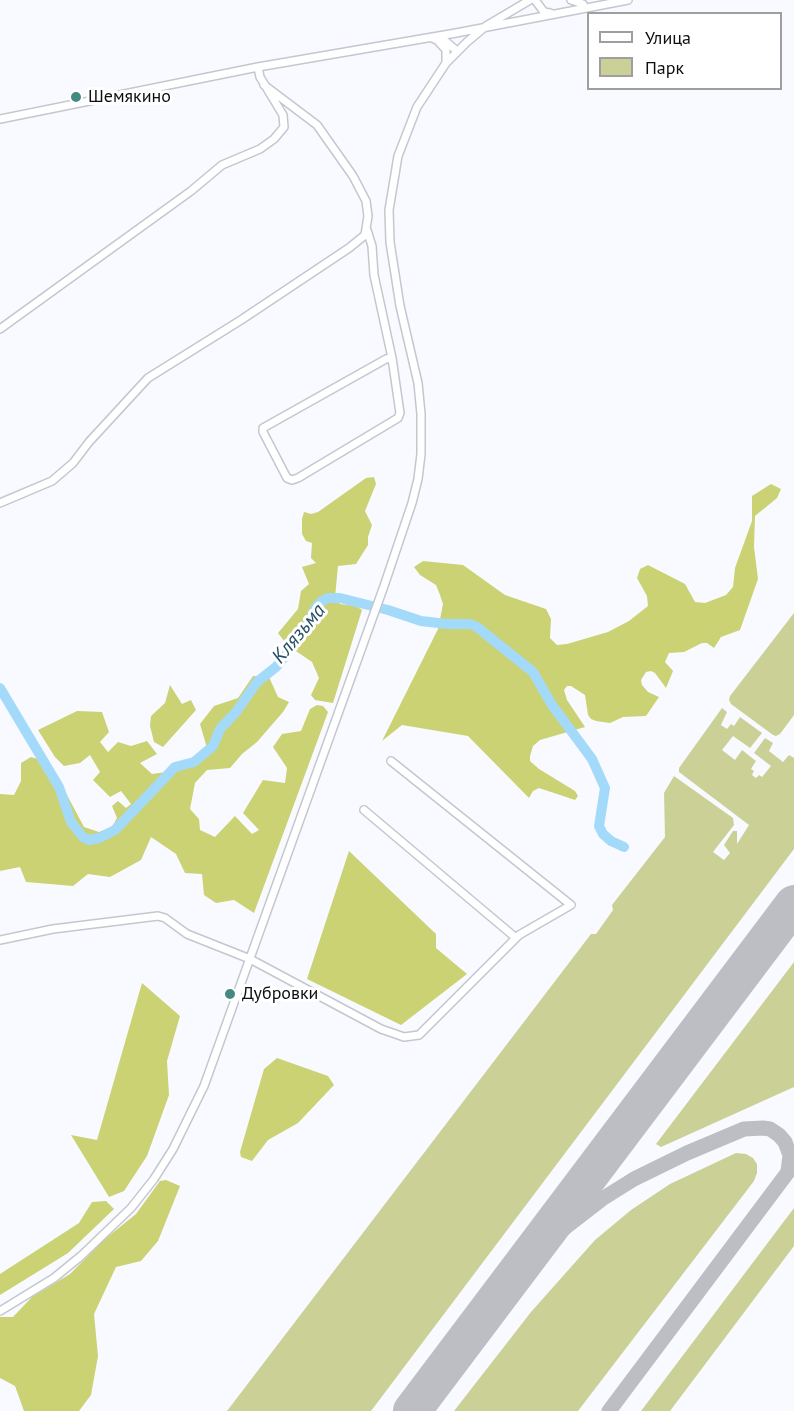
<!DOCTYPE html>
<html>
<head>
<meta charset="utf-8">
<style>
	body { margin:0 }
	#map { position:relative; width:794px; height:1411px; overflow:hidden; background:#f8faff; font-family:"PT Sans",sans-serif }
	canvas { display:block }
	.legend { position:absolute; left:587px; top:12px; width:195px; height:78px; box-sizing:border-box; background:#fff; border:2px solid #9e9fa0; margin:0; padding:8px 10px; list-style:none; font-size:18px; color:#0d0e11 }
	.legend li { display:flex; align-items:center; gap:12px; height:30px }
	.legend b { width:30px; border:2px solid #9e9fa0 }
</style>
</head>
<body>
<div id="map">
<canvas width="794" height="1411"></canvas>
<ul class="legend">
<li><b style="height:8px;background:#fff"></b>Улица</li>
<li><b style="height:16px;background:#cbd196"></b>Парк</li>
</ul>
</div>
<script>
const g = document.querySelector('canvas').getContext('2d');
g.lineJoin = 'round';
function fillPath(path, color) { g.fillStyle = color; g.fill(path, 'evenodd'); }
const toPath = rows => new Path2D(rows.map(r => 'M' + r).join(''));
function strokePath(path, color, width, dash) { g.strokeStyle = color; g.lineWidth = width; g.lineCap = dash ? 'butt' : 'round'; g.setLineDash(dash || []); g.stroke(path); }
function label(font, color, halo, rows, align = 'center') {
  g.font = font + ' "PT Sans",sans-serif'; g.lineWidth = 6; g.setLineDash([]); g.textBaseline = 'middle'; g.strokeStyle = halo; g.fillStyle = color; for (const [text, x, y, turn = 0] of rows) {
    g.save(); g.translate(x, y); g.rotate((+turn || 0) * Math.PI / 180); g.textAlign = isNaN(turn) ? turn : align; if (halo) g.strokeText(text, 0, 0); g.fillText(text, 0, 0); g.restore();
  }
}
const green = toPath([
	[794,613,794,715,780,734,776,736,773,735,731,704,729,700,730,696],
	[722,708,727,712,721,725,727,729,731,724,734,726,740,717,762,733,750,748,733,736,722,750,735,760,742,750,756,761,751,769,754,771,752,775,756,778,759,775,762,777,771,766,754,753,765,738,773,743,769,751,783,762,789,755,794,758,794,849,371,1411,227,1411,591,934,596,934,613,910,612,905,665,837,664,793,674,776,733,818,734,825,713,852,724,860,730,853,724,845,733,831,737,831,737,844,749,825,679,772,679,768],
	[794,962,794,1087,661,1147,656,1144],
	[736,1153,746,1154,753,1158,757,1164,757,1173,754,1181,578,1411,454,1411,531,1312,595,1240,631,1210,670,1184],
	[794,1208,794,1246,670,1411,641,1411]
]);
const forest = toPath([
	[374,477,376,484,365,511,372,525,368,537,368,545,356,564,338,566,335,597,340,604,356,606,362,610,333,703,315,700,311,695,319,678,312,662,287,645,278,633,298,609,301,591,309,584,302,567,316,563,311,558,312,543,306,541,302,534,302,519,304,512,311,514,318,512,366,478],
	[771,484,781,489,777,498,755,516,754,547,758,579,740,630,721,637,714,648,707,643,702,643,684,652,669,653,665,662,673,671,666,688,655,673,651,671,646,672,641,680,642,685,648,692,659,697,646,716,623,717,610,723,596,721,591,719,588,715,585,695,571,686,567,686,564,690,567,700,585,727,540,740,533,746,530,756,530,761,539,769,575,791,578,796,575,800,539,788,533,791,529,798,468,736,402,725,382,741,438,629,443,604,440,595,436,585,420,575,414,567,423,561,463,565,505,595,546,609,551,619,550,638,557,645,567,644,608,632,629,621,648,606,647,596,637,578,640,569,648,565,685,584,695,602,705,603,726,595,733,587,735,568,752,521,752,496],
	[253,676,269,677,278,697,289,702,283,712,257,742,242,754,230,768,207,770,195,783,190,809,199,819,200,830,215,837,235,816,252,834,259,830,243,813,263,780,285,783,287,768,273,747,282,734,301,731,310,709,317,705,323,706,328,712,254,913,234,900,216,903,204,895,202,874,185,873,176,854,151,837,141,860,110,877,88,874,73,886,26,882,20,867,0,871,0,794,14,795,21,781,21,763,31,757,50,763,84,827,99,832,112,827,117,818,112,806,118,801,126,808,131,804,121,791,110,797,93,780,100,772,90,755,80,763,64,766,55,757,38,730,77,711,102,712,109,732,100,742,108,752,118,742,131,746,147,741,157,754,140,763,152,774,182,770,207,748,200,724,214,706,238,698],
	[170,685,182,704,191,700,196,710,163,747,154,742,150,726,151,716,165,703],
	[349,851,436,934,436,948,467,974,401,1025,307,979],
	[142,983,180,1016,167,1061,169,1095,147,1156,124,1191,109,1197,71,1135,97,1140],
	[277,1058,328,1076,334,1085,298,1123,268,1140,252,1161,241,1157,240,1152,264,1069],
	[166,1180,180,1186,158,1241,141,1261,116,1267,94,1314,98,1356,91,1395,79,1411,24,1411,15,1386,0,1378,0,1317,13,1317,32,1297,70,1274,105,1239,136,1214,160,1181],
	[106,1201,114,1209,68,1253,0,1295,0,1274,79,1223,92,1202]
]);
const river = toPath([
	[0,688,59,787,71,822,83,837,89,840,99,838,115,830,175,767,194,762,213,746,220,729,236,712,257,682,276,667,286,655,306,627,316,607,322,601,328,598,340,598,388,610,421,621,447,624,470,624,477,627,533,672,552,705,592,759,605,788,599,826,603,834,611,841,624,847]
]);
const taxiway = toPath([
	[503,1291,535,1255,558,1233,602,1199,634,1179,687,1153,744,1129,763,1128,770,1129,779,1135,785,1142,790,1155,788,1172],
	[609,1411,794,1164]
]);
const runway = toPath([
	[412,1411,794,904]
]);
const minor = toPath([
	[535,0,544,12,550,13],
	[571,0,583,4],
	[432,38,437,40,446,50,446,63],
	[438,40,444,40,457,51],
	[0,119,258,67,456,33,628,0],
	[367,230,372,246,374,275,392,358,400,413,398,418,298,478,292,480,287,478,263,432,263,428,386,359,392,358],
	[0,329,191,191,222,165,260,149,274,139,284,127,283,115,260,77,258,67],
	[0,503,52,481,73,463,89,442,148,378,241,320,349,248,365,235,368,216,366,201,353,176,317,125,264,85],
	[364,810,516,938],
	[0,940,53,929,158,916,165,918,187,934,250,959,381,1029,404,1037,419,1035,519,935,571,905,391,761],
	[0,1311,54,1278,81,1256,131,1208,154,1179,173,1149,204,1086,384,586,412,503,418,479,421,454,421,414,418,383,400,306,390,242,389,210,398,156,417,107,446,63,467,42,486,26,530,0]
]);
const markers = [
	[76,97,6,"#448a81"],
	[230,994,6,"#448a81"]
];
const poiNames = [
	["Шемякино",88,97],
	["Дубровки",242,994]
];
const waterNames = [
	["Клязьма",299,634,-50]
];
fillPath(green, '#cbd196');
fillPath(forest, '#cad274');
strokePath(river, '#a4daf9', 10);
strokePath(taxiway, '#bcbec3', 15);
strokePath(runway, '#bcbec3', 38);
strokePath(minor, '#c4c7cf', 10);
strokePath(minor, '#fff', 7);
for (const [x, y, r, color] of markers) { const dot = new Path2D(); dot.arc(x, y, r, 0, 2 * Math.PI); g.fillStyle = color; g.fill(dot); strokePath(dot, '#fff', 2); }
label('18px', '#0d0e11', '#fff', poiNames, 'left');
label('italic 20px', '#254f64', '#fff', waterNames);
</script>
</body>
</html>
